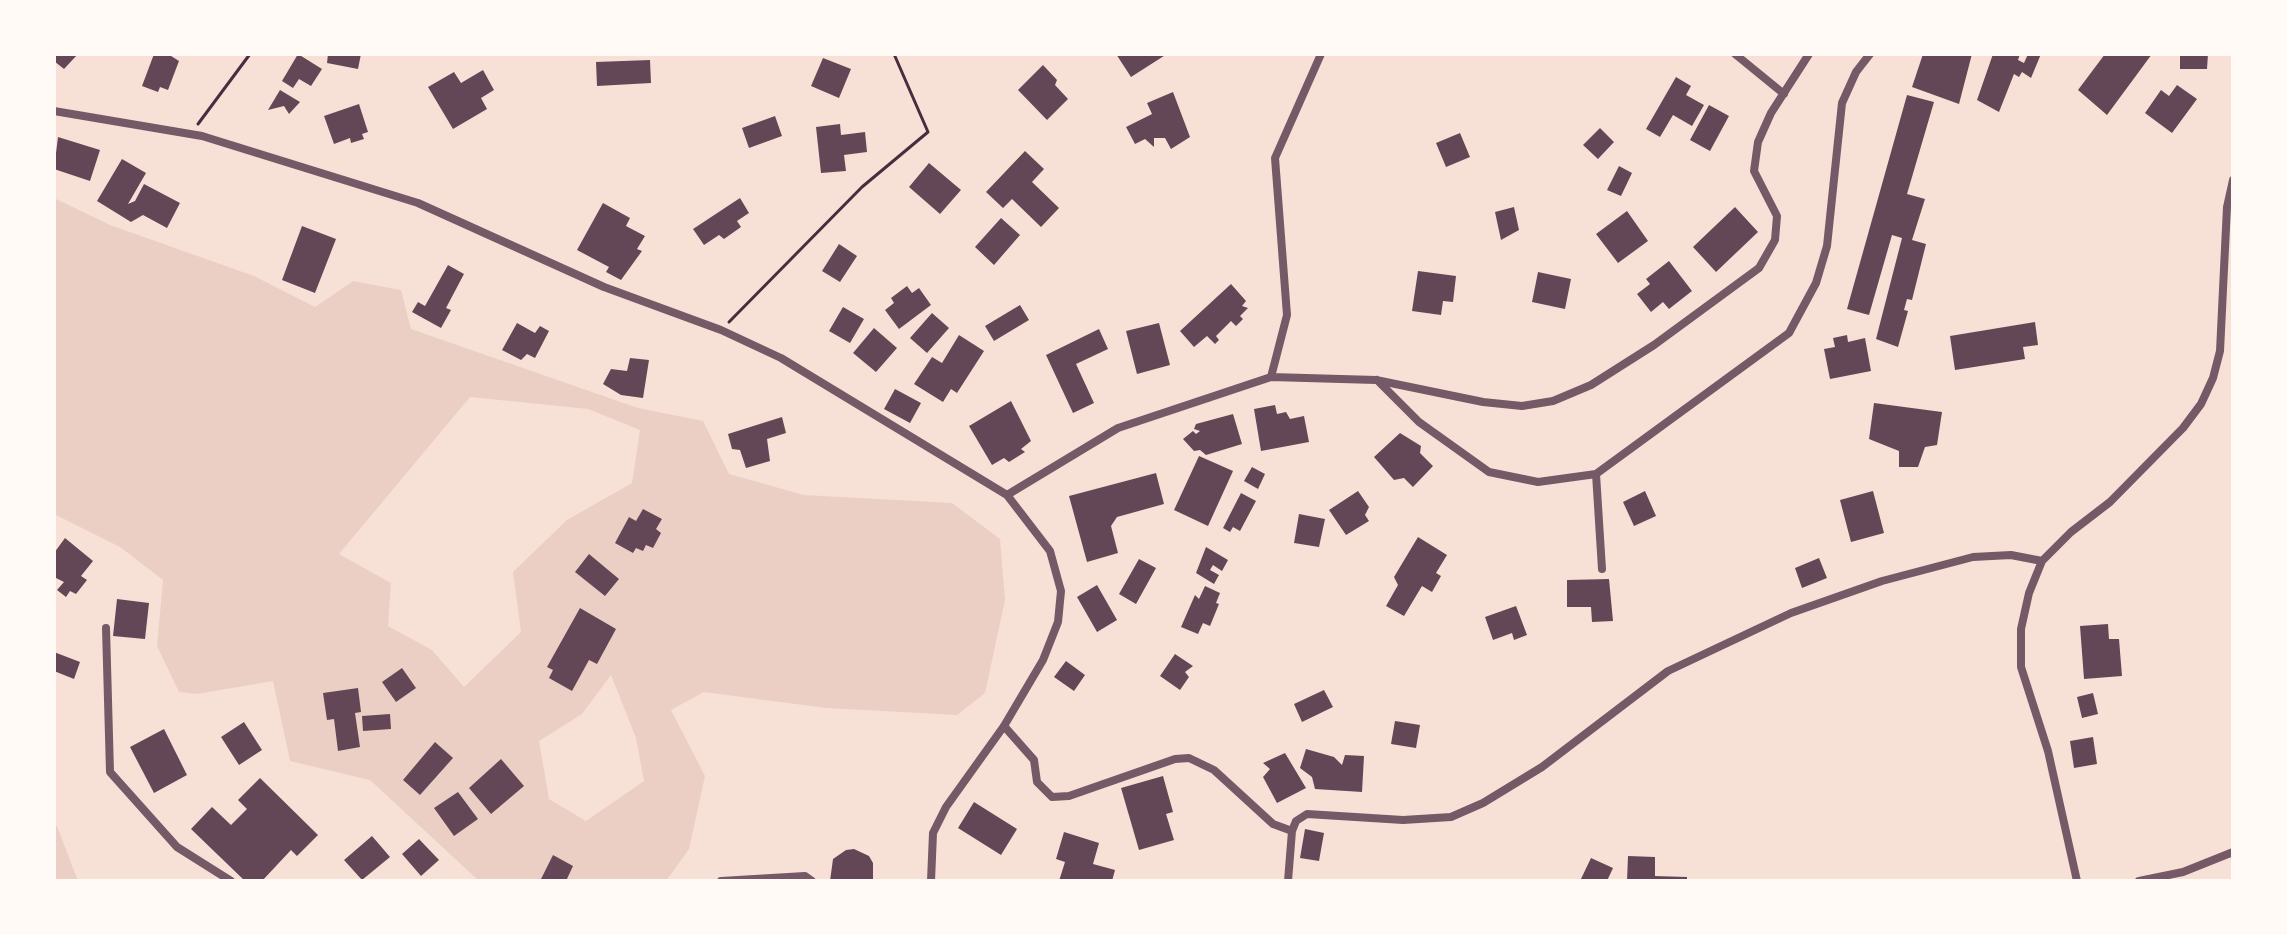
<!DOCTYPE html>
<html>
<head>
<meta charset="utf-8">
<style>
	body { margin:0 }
	#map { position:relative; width:2287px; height:935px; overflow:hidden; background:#f7e1d7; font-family:Roboto,sans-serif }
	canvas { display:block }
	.frame { position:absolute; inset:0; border:56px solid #fffaf5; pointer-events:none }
</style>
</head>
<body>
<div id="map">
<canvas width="2287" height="935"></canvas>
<div class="frame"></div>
</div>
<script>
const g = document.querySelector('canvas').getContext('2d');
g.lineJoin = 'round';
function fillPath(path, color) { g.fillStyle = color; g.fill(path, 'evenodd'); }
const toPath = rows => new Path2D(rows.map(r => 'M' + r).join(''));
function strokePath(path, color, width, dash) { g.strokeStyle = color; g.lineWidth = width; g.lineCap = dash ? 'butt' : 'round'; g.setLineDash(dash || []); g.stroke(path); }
const green = toPath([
	[54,198,110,225,254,276,315,307,353,281,401,290,411,329,638,408,703,421,729,474,804,495,952,503,1000,539,1005,600,985,693,957,715,826,708,704,692,671,710,705,776,689,849,666,881,479,881,370,780,290,761,273,681,197,694,179,692,157,646,163,580,120,547,54,514],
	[470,397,588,409,640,430,632,483,567,520,513,572,521,632,464,687,432,650,388,626,391,583,339,554],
	[611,675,636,738,644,781,586,821,549,799,539,741,582,714],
	[54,826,57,826,78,881,54,881]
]);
const building = toPath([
	[54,54,78,54,64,69,54,61],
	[154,54,168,54,179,61,168,90,160,87,158,92,142,86],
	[298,54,322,69,311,86,299,79,293,88,282,81],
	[328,54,361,54,358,69,327,63],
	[1116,54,1167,54,1131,77],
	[1923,54,1972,54,1959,104,1912,87],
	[1993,54,2020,54,2018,60,2024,63,2028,54,2041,54,2031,78,2022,72,2019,77,2014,74,1999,112,1977,100],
	[2105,54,2152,54,2107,115,2078,90],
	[2180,54,2208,54,2207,69,2180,69],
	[823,58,851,69,839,98,811,86],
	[650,60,651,83,597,86,596,62],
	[1043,65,1057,80,1055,85,1068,99,1047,120,1018,90],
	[483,70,494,90,481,98,487,109,453,129,428,87,454,72,461,83],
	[1676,77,1691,86,1686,95,1704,105,1692,126,1673,115,1660,137,1646,129],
	[2177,85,2197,99,2172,133,2145,113,2161,90,2169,96],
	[280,90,300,102,289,114,284,106,268,110],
	[1173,92,1190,137,1171,149,1165,138,1154,138,1154,147,1145,139,1135,144,1126,127,1152,114,1147,103],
	[1907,95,1934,102,1907,194,1925,199,1912,240,1926,244,1912,300,1907,299,1904,310,1908,311,1898,347,1876,339,1902,238,1892,235,1869,315,1847,309],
	[359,104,368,132,362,134,364,139,351,143,350,138,334,144,324,116],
	[1709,105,1729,116,1710,151,1690,140],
	[775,116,782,136,749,148,742,128],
	[840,124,841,135,865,132,867,152,844,155,846,171,821,173,816,127],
	[1600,128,1614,142,1598,159,1583,145],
	[1460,133,1470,157,1446,167,1436,143],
	[58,137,100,150,90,181,54,169],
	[1025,151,1044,169,1032,182,1059,208,1041,227,1012,199,1003,208,986,192],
	[122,159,146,173,128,204,135,201,144,184,180,203,167,228,143,215,131,222,97,201],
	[929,163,961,190,940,214,909,187],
	[1619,166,1632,173,1621,196,1607,190],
	[740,198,749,213,737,221,741,227,724,239,719,235,704,245,693,229],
	[603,203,630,218,626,226,645,236,637,249,642,251,621,280,606,272,609,267,577,250],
	[1514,207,1519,230,1501,240,1495,212],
	[1735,207,1758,232,1716,272,1693,247],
	[1627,211,1648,241,1618,263,1596,234],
	[1001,218,1020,235,994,265,975,247],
	[302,226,336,239,315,293,282,280],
	[839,244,857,256,840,282,822,271],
	[1669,261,1692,291,1669,309,1663,302,1651,312,1637,294,1650,284,1646,279],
	[448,265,464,274,446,308,451,310,441,328,412,312,418,302,425,306],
	[1418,271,1456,276,1453,302,1443,301,1441,315,1412,311],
	[1538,272,1571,279,1565,309,1532,302],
	[1231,284,1246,301,1242,306,1248,308,1240,316,1243,319,1236,326,1231,321,1216,336,1219,340,1215,344,1207,336,1194,347,1180,331],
	[907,286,912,293,919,288,931,305,899,329,885,310,894,303,891,298],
	[1020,305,1029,320,994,341,985,326],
	[843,307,864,319,850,343,829,331],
	[932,313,949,328,927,353,910,338],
	[2035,322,2038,345,2023,347,2025,359,1955,370,1950,336],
	[517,323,535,333,540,326,549,331,535,358,527,354,521,360,502,350],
	[1159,323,1170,365,1137,374,1126,331],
	[874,328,897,348,876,372,853,353],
	[1099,329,1108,349,1076,364,1094,403,1073,413,1046,355],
	[959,335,984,351,957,393,951,389,943,402,914,384,932,357,942,363],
	[1847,335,1848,342,1865,338,1871,371,1830,379,1824,349,1835,347,1833,338],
	[630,358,649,360,643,398,621,395,603,384,611,369,627,371],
	[895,389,921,403,910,423,884,409],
	[1011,401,1031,441,1021,449,1025,452,1009,462,1004,458,992,465,969,426],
	[1874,403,1942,412,1937,445,1925,447,1918,467,1899,467,1899,451,1869,439],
	[1275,405,1277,414,1286,412,1290,419,1304,416,1309,442,1261,451,1254,409],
	[1233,414,1242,444,1206,455,1200,450,1194,451,1183,439,1193,431,1196,434,1200,431,1194,429,1196,424],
	[782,417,786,433,767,439,770,461,746,468,740,450,732,449,728,434],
	[1400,433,1421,446,1420,453,1433,466,1413,487,1404,478,1394,480,1374,457],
	[1199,456,1233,471,1208,526,1174,510],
	[1252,467,1265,474,1258,489,1244,481],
	[1156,473,1164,504,1117,517,1111,526,1118,553,1087,562,1069,496],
	[1358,491,1369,507,1365,515,1369,521,1346,535,1329,510],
	[1645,491,1656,516,1634,526,1623,502],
	[1873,491,1884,533,1851,542,1840,500],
	[1241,493,1256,501,1240,531,1233,527,1230,532,1223,528],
	[643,509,662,519,656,529,661,533,653,548,646,545,643,551,636,548,633,553,615,543,629,517,636,521],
	[1299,514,1325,519,1319,547,1294,543],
	[1418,537,1447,555,1436,573,1441,576,1432,592,1422,586,1404,616,1386,606,1398,585,1394,577],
	[65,538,93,561,81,576,87,580,76,594,70,591,66,597,57,590,64,582,54,577,54,553],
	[1206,547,1228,560,1222,571,1213,565,1210,570,1219,575,1214,584,1196,573],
	[589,554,619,579,605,596,575,572],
	[1819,558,1827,578,1802,588,1795,568],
	[1139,559,1156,568,1136,604,1119,594],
	[1609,579,1613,621,1592,622,1591,607,1567,607,1567,580],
	[1097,585,1117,620,1097,632,1077,597],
	[1205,586,1220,593,1216,603,1219,604,1210,626,1203,623,1198,634,1181,627,1195,595,1199,599],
	[117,599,149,603,145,639,113,636],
	[1516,606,1527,635,1514,640,1512,633,1493,640,1485,617],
	[580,608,616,629,597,664,589,660,572,691,549,678,553,670,547,667],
	[2108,624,2109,639,2119,639,2122,676,2084,679,2080,626],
	[54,652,80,662,74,679,54,671],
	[1175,654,1193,666,1185,672,1189,677,1180,690,1160,676],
	[1066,661,1085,675,1074,691,1054,677],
	[402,668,416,688,396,702,382,682],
	[358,688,361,712,355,713,360,747,338,751,334,719,327,720,323,693],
	[1324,690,1333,707,1302,722,1294,704],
	[2093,693,2098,714,2082,718,2077,697],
	[390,714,391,729,363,731,362,716],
	[1395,721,1420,725,1416,748,1391,744],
	[244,722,262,750,239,765,221,737],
	[164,729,187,775,154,793,130,747],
	[2093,737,2097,764,2074,768,2070,741],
	[435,742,453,758,420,795,403,780],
	[1306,749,1334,757,1342,765,1345,755,1364,756,1362,792,1315,789,1312,777,1300,768],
	[1285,753,1306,788,1277,803,1263,777,1270,769,1263,763],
	[501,759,524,786,491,814,469,788],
	[1163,776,1173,812,1166,814,1174,840,1139,850,1121,788],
	[260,778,318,835,297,856,291,850,262,881,245,881,191,829,212,807,231,825,247,809,238,800],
	[458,792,478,819,454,836,434,808],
	[974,802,1017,829,1001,855,958,828],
	[1305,829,1324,833,1319,861,1300,858],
	[1064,832,1099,843,1093,864,1115,870,1112,881,1059,881,1065,862,1056,859],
	[372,836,390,857,362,880,344,860],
	[419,839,439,860,421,876,402,854],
	[854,849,869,856,873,863,873,881,830,881,833,859,846,850],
	[553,855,573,866,566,881,540,881],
	[1628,856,1655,857,1655,876,1687,877,1687,881,1627,881],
	[1591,858,1613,868,1607,881,1580,881]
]);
const path = toPath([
	[198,124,250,54],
	[729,322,862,187,928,132,894,54]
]);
const minor = toPath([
	[1735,54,1784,94],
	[54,111,202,136,418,203,604,287,721,330,781,358,1007,495,1050,551,1061,591,1058,622,1043,660,1004,726,946,807,933,833,931,881],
	[1271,377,1287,315,1275,158,1321,54],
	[1377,380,1419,422,1489,472,1538,482,1596,474,1789,333,1816,283,1827,246,1842,103,1856,72,1870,54],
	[1596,474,1602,569],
	[1007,495,1118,428,1271,377,1376,380,1483,402,1522,406,1553,401,1591,385,1654,345,1759,268,1775,240,1777,216,1754,171,1758,142,1771,113,1809,54],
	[106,628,110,772,177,847,231,881],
	[1004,726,1034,760,1037,782,1052,797,1069,796,1175,759,1189,758,1214,770,1273,824,1292,831],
	[721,881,805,876,812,881],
	[1288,881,1292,831,1296,821,1307,814,1403,820,1451,817,1483,803,1542,767,1668,671,1791,613,1882,581,1973,557,2011,555,2042,561],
	[2077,881,2048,751,2021,667,2021,629,2029,593,2042,561,2071,532,2110,502,2183,428,2201,404,2213,378,2220,351,2227,207,2233,180],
	[2139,881,2183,872,2233,852]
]);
fillPath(green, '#ebcfc5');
fillPath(building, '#644757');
strokePath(path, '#4a2c40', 3);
strokePath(minor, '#755966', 8);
</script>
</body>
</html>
